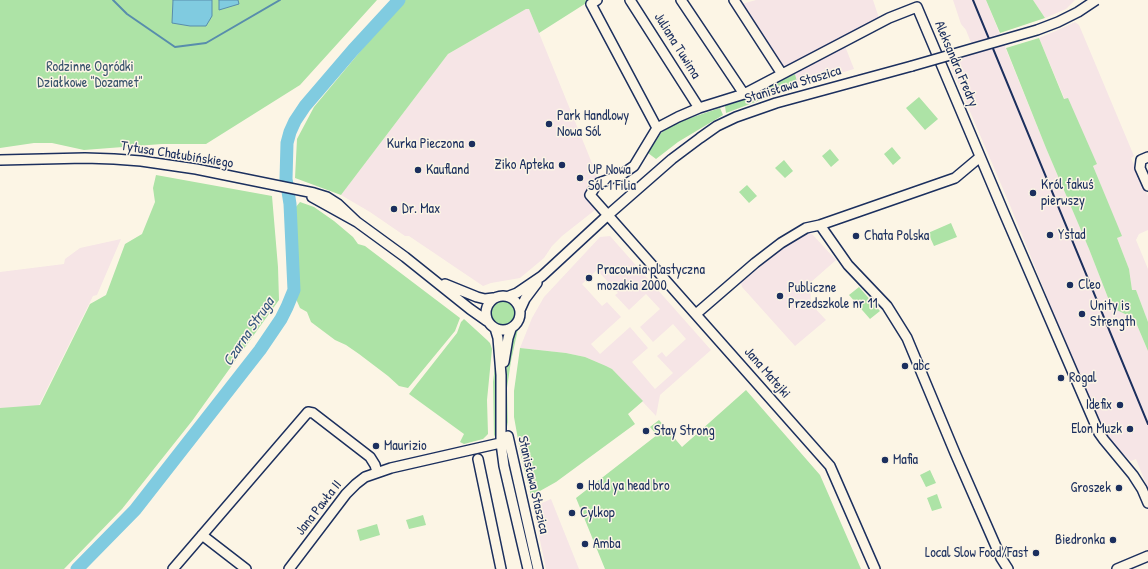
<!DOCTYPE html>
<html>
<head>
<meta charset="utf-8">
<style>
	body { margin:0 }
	canvas { display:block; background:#fcf5e5 }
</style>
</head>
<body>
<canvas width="1148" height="569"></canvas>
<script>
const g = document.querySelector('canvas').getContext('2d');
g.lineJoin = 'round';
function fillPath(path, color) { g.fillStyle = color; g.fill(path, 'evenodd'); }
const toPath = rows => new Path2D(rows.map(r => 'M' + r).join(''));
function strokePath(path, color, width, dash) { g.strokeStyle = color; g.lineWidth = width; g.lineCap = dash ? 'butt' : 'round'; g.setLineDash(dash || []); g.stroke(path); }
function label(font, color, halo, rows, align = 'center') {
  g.font = font + ' "Patrick Hand",sans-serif'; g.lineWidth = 3; g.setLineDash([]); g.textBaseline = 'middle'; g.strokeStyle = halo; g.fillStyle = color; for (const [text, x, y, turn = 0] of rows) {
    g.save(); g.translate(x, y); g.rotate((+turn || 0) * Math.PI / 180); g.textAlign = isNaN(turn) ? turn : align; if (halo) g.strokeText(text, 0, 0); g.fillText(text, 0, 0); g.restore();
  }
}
const built = toPath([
	[756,0,873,0,879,18,792,63,790,66,784,66,742,4],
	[953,0,986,0,1046,148,1089,249,1112,308,1134,318,1148,351,1148,489,1136,459,1131,461,1108,440,1088,398,1009,203,948,60,975,53,966,30,961,24],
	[1033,0,1075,0,1066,9,1045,18],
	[526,9,529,9,539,33,596,173,595,210,562,236,552,246,544,258,520,278,491,283,483,286,409,236,405,236,370,212,341,195,448,54],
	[1075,22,1079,25,1134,156,1131,158,1148,196,1148,230,1139,234,1136,240,1148,269,1148,322,1136,290,1132,291,1129,269,1117,238,1121,236,1093,166,1097,164,1065,100,1039,38,1058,30],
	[845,46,854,69,798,86,795,74],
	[809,233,812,234,836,260,810,283,811,304,826,320,795,346,742,287,741,283,781,249,794,239],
	[610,236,711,350,660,395,656,416,612,369,585,357,566,353,520,348,532,318,544,297,600,237],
	[597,270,618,293,615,295,629,310,646,294,660,309,640,327,653,342,673,324,686,339,666,357,662,352,657,356,673,373,655,389,632,362,648,348,630,327,600,354,591,344,621,317,607,302,602,306,582,284],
	[121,239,97,295,93,296,39,405,0,495,0,272,64,264,65,259,80,248],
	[551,499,579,569,546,569,533,507]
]);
const green = toPath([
	[0,0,377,0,300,85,206,144,162,144,84,150,52,143,34,143,0,148],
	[403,0,591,0,539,33,529,9,526,9,448,54,341,195,295,178,297,139,314,107],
	[986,0,1033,0,1045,18,1000,33],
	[1039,38,1064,99,1068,98,1097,164,1093,166,1122,236,1117,238,1129,269,1132,290,1136,290,1148,322,1148,351,1134,318,1112,308,1089,249,1046,148,1006,48],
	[795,74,798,86,726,113,725,106],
	[919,97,938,119,925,130,906,108],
	[720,108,723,115,678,142,656,159,648,153,661,133,674,124,696,116],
	[892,147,901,158,893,165,884,154],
	[830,149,839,160,831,167,822,156],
	[784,160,793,171,785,178,775,168],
	[156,175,272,196,278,267,279,300,192,421,122,509,64,569,0,569,0,408,40,405,90,304,106,295,125,244,142,234,155,202,153,188],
	[747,185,757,196,749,203,739,192],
	[300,202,314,207,334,221,353,237,358,244,365,246,460,318,455,331,408,388,399,386,388,376,359,354,346,345,335,340,311,322,307,312,300,308,296,299,298,286,294,235,295,208],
	[951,223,957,237,934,246,928,233],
	[859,287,880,311,870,319,849,295],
	'490 313a13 13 0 1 1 26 0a13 13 0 1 1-26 0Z',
	[464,319,487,340,490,343,492,349,487,400,488,434,483,439,464,444,460,442,464,434,409,394,457,333,461,322],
	[518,329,511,361,507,388,508,427,505,412,505,379,510,345,514,333],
	[520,348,566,353,585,357,606,366,612,369,643,401,628,414,635,424,556,482,531,496,521,456,514,417,514,391],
	[496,358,497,430,494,437,493,382],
	[746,390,820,475,861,569,605,569,576,498,657,435,650,427,659,420,682,447],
	[930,470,936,483,926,487,920,475],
	[937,494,942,508,932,511,927,498],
	[423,515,426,525,409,529,406,520],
	[377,524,380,535,360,541,357,530]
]);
const water = toPath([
	[173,0,212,0,212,16,206,26,190,26,172,23,173,0],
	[219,0,238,0,239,4,219,10,219,0]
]);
const stream = toPath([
	[113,0,127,14,175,47,206,43,280,0]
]);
const river = toPath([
	[77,569,135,510,260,350,281,319,287,307,294,290,290,204,286,179,287,143,290,132,295,121,305,106,353,50,399,0]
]);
const minor = toPath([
	[597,0,591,4,657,128],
	[630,0,699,108],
	[681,0,744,94],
	[734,0,782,74],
	[1148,157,1141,160,1140,168,1148,186],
	[0,160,85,158,114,159,141,161,196,169,314,193,327,197,338,204,357,222],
	[312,197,357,222,405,257,470,309,487,321],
	[820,225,848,265,887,306,907,338,955,453,1001,558,1008,569],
	[445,284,477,297,485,299,493,298],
	'486 313a17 17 0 1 1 34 0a17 17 0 1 1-34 0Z',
	[509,296,517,293,542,276,608,215,672,159,700,138,717,126,736,117,776,103,912,66],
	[520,310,525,299,537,283],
	[696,314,755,263,781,243,806,228,820,225,955,178,980,157],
	[495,328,498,338,501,375,501,443,504,466,528,569],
	[504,362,508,338,511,329],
	[508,436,538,569],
	[478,459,501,569],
	[202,535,246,569],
	[173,569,308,412,313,413,370,457,375,465,377,472],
	[289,569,346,494,356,484,365,477,391,468,509,441],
	[875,569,830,466,590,195,595,187,599,183,621,175,634,166,657,128,678,117,699,108,744,94,889,18,917,7,1004,213,1099,433,1104,440,1133,475,1142,489,1148,503],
	[1117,569,1148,556]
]);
const rail = toPath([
	[973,0,1148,424]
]);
const minorBridge = toPath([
	[912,66,1037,30,1058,22,1078,12,1096,0]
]);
const markers = [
	[549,124,4,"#1b2f5e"],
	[472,144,4,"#1b2f5e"],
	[562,165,4,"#1b2f5e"],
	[418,170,4,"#1b2f5e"],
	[580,178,4,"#1b2f5e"],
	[1033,193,4,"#1b2f5e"],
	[394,209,4,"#1b2f5e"],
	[1050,235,4,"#1b2f5e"],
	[856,236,4,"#1b2f5e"],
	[589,278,4,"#1b2f5e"],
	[1070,285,4,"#1b2f5e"],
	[780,296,4,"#1b2f5e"],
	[1082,314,4,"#1b2f5e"],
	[905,366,4,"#1b2f5e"],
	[1061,378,4,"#1b2f5e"],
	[1120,405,4,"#1b2f5e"],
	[1130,429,4,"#1b2f5e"],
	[646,431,4,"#1b2f5e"],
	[376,446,4,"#1b2f5e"],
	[885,460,4,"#1b2f5e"],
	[580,486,4,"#1b2f5e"],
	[1119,488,4,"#1b2f5e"],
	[572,513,4,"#1b2f5e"],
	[1113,540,4,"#1b2f5e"],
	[585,544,4,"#1b2f5e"],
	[1036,553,4,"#1b2f5e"]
];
const streetNames = [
	["Juliana Tuwima",677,46,58],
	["Aleksandra Fredry",956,64,67],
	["Stanisława Staszica",793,85,-17],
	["Tytusa Chałubińskiego",177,155,9],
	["Jana Matejki",767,373,49],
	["Stanisława Staszica",533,485,77],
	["Jana Pawła II",319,508,-52]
];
const parkNames = [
	["Rodzinne Ogródki",90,67],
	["Działkowe \"Dozamet\"",90,83]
];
const poiNames = [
	["Park Handlowy",557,116],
	["Nowa Sól",557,132],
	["Kurka Pieczona",464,144,"right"],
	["Ziko Apteka",554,165,"right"],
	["Kaufland",426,170],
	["UP Nowa",588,170],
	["Sól 1 Filia",588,186],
	["Król fakuś",1041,185],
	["pierwszy",1041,201],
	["Dr. Max",402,209],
	["Ystad",1058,235],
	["Chata Polska",864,236],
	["Pracownia plastyczna",597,270],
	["mozakia 2000",597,286],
	["Cleo",1078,285],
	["Publiczne",788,288],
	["Przedszkole nr 11",788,304],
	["Unity is",1090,306],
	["Strength",1090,322],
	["abc",913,366],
	["Rogal",1069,378],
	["Idefix",1112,405,"right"],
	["Elon Muzk",1122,429,"right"],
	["Stay Strong",654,431],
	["Maurizio",384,446],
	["Mafia",893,460],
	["Hold ya head bro",588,486],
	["Groszek",1111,488,"right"],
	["Cylkop",580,513],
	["Biedronka",1105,540,"right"],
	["Amba",593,544],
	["Local Slow Food/Fast",1028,553,"right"]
];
const waterNames = [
	["Czarna Struga",249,332,-56]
];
fillPath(built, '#f6e5e6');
fillPath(green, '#ade3a6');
fillPath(water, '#80cbe0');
strokePath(water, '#588dac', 1);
strokePath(stream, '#588dac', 2);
strokePath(river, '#80cbe0', 13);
strokePath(minor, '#1b2f5e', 12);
strokePath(minor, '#fcf5e5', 9);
strokePath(rail, '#1b2f5e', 2);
strokePath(minorBridge, '#1b2f5e', 12, []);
strokePath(minorBridge, '#fcf5e5', 9);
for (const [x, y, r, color] of markers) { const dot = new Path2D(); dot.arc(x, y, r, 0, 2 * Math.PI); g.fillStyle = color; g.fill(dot); strokePath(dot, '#fcf5e5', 1.5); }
label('14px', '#1b2f5e', '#fcf5e5', streetNames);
label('14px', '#38536c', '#fcf5e5', parkNames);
label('14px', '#1b2f5e', '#fcf5e5', poiNames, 'left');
label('italic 15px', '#34567e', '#fcf5e5', waterNames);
</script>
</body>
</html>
